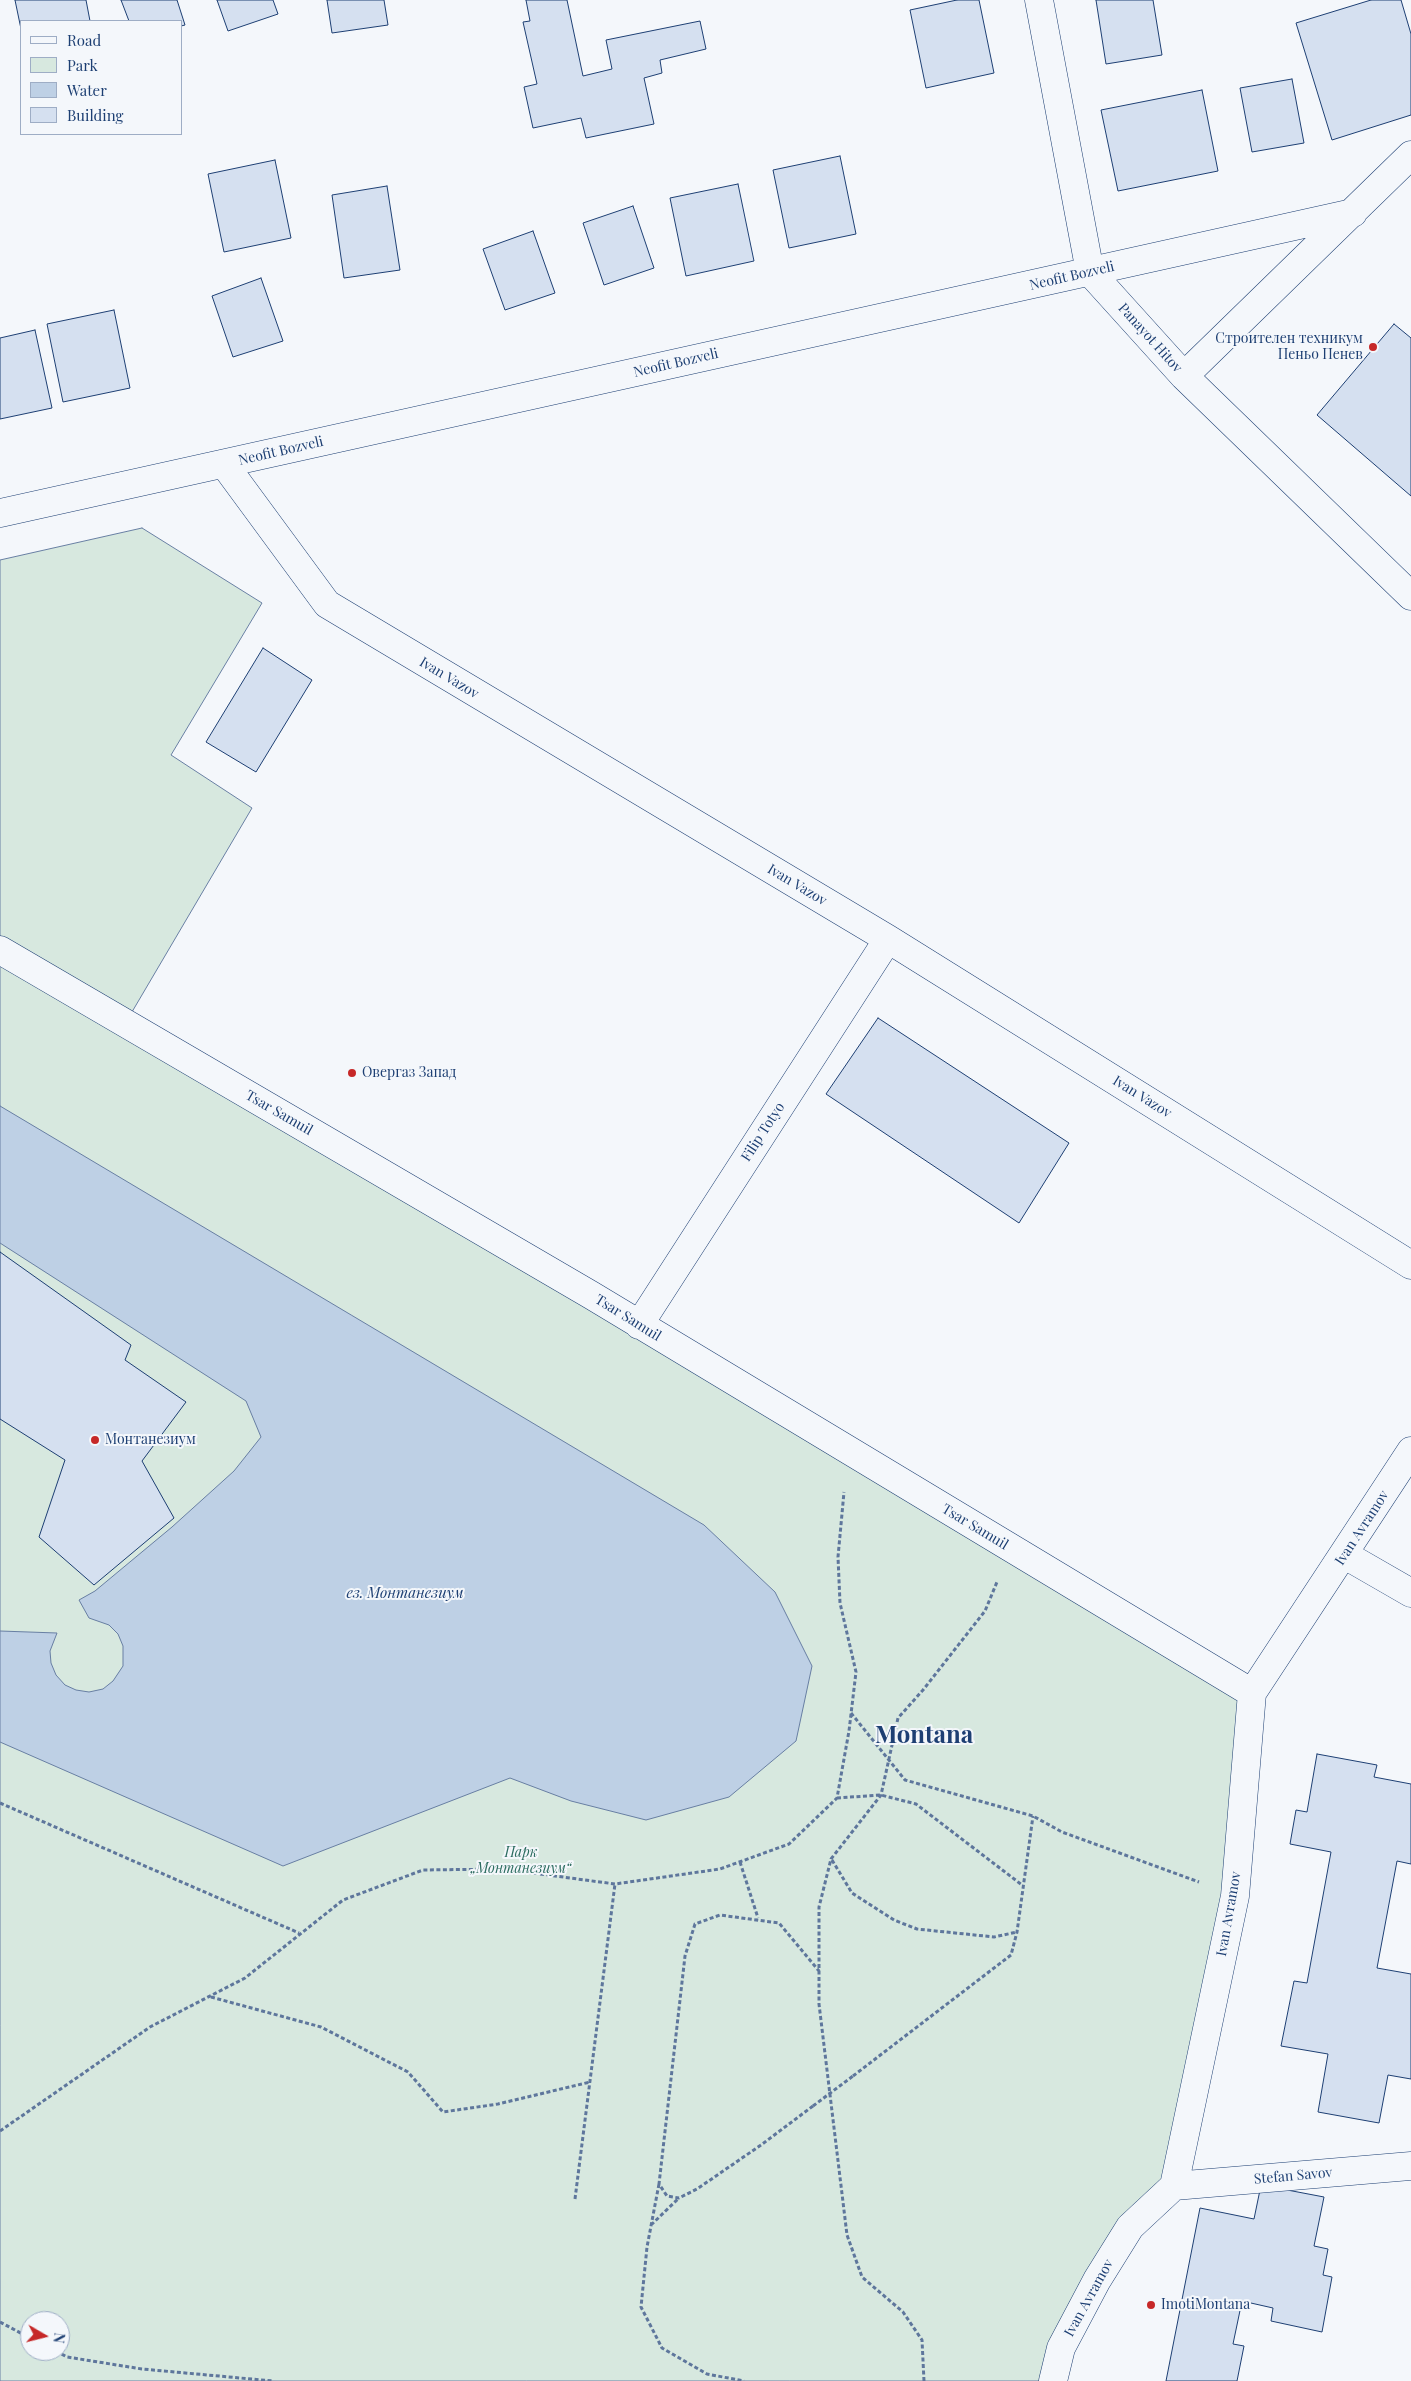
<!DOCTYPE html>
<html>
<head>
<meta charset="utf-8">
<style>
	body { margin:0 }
	#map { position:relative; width:1411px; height:2381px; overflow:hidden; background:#f4f7fb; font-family:"Playfair Display",serif }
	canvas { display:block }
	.legend { position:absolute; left:20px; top:20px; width:162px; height:115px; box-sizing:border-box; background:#f4f7fb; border:1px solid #9eadc5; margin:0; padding:6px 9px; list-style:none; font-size:15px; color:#1d3f73 }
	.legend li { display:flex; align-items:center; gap:10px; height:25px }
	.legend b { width:25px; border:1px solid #9eadc5 }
	.north { position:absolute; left:20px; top:2311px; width:50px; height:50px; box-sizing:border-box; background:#f4f7fb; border:1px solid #9eadc5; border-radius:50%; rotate:98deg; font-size:14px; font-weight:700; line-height:20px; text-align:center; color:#1d3f73 }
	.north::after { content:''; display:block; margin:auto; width:18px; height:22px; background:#c62828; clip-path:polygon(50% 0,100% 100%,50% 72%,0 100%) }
</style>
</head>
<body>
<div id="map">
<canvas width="1411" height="2381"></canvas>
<ul class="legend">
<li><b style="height:6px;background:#f4f7fb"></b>Road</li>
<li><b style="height:14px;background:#d7e8df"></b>Park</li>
<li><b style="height:14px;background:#bed0e5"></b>Water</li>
<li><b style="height:14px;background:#d5e0f0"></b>Building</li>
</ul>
<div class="north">N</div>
</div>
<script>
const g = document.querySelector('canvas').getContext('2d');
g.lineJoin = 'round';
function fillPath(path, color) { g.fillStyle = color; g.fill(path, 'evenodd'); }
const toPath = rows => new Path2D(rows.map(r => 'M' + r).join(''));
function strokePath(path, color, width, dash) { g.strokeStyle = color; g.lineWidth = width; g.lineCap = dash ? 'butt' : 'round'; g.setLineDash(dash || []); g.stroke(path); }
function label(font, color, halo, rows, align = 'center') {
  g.font = font + ' "Playfair Display",serif'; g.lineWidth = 4; g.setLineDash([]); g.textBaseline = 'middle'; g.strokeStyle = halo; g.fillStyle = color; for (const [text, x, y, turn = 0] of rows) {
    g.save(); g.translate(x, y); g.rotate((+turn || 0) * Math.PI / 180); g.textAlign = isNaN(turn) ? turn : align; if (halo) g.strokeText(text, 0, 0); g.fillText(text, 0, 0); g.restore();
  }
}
const green = toPath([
	[142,528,262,603,171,755,252,808,129,1017,0,937,0,560,142,528],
	[0,959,1252,1693,1235,1896,1174,2186,1130,2227,1053,2381,0,2381,0,959],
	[30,2321,60,2321,60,2351,30,2351,30,2321]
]);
const water = toPath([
	[0,1106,704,1525,775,1592,812,1666,796,1741,729,1797,646,1820,571,1801,510,1778,283,1866,0,1742,0,1631,57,1633,50,1651,51,1663,56,1675,65,1685,76,1690,89,1692,103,1689,113,1681,123,1666,123,1646,118,1634,109,1625,89,1618,79,1600,95,1591,172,1527,234,1471,261,1437,246,1401,0,1243,0,1106]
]);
const building = toPath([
	[15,0,86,0,90,21,21,21,21,29,15,0],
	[121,0,177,0,185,25,181,26,181,21,129,21,121,0],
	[217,0,273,0,278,14,228,31,217,0],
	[327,0,384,0,388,25,332,33,327,0],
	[526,0,567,0,583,76,612,69,606,40,700,21,706,49,660,60,662,73,644,78,654,124,586,138,581,118,533,128,524,87,537,84,523,22,530,21,526,0],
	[957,0,979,0,994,73,926,88,910,10,957,0],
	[1096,0,1153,0,1162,55,1106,64,1096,0],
	[1371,0,1401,0,1411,34,1411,115,1332,140,1296,23,1371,0],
	[1292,79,1304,143,1252,152,1240,88,1292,79],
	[1202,90,1218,171,1118,191,1101,110,1202,90],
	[840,156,856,234,789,248,773,170,840,156],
	[275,160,291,238,224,252,208,174,275,160],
	[738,184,754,261,686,276,670,198,738,184],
	[387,186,400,270,344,278,332,195,387,186],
	[633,206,654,268,604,285,583,223,633,206],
	[533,231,555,293,505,310,483,249,533,231],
	[261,278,283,341,233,357,212,296,261,278],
	[114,310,130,388,63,402,47,324,114,310],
	[1394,324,1411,338,1411,496,1317,415,1394,324],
	[35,330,52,408,0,419,0,338,35,330],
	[263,648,312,680,256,772,206,742,263,648],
	[878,1018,1069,1143,1019,1223,826,1094,878,1018],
	[0,1252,131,1345,125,1360,186,1402,142,1461,174,1518,94,1585,39,1537,65,1460,0,1419,0,1252],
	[1317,1754,1377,1765,1374,1777,1411,1784,1411,1864,1397,1861,1377,1968,1411,1974,1411,2079,1388,2075,1379,2123,1318,2112,1328,2054,1281,2046,1294,1981,1307,1983,1331,1852,1290,1844,1296,1810,1307,1812,1317,1754],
	[1261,2185,1324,2197,1314,2246,1328,2249,1323,2275,1332,2277,1322,2332,1271,2321,1273,2308,1242,2301,1233,2344,1244,2346,1237,2381,1166,2381,1200,2208,1254,2219,1261,2185]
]);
const path = toPath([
	[851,1713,905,1780,1033,1816,1062,1832,1199,1882],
	[837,1798,881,1795,916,1804,1022,1885],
	[0,1803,299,1933],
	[832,1860,852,1893,894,1920,917,1929,994,1937,1017,1932],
	[740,1862,758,1918],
	[211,1997,321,2027,408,2072,443,2112,498,2104,590,2082],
	[853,2076,1011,1955,1017,1932,1033,1816],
	[813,2106,761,2145,697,2189,679,2198,667,2196,659,2184,685,1956,695,1924,720,1915,779,1923,819,1971],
	[0,2131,150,2027,245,1978,343,1900,423,1870,503,1869,615,1884,720,1869,789,1844,837,1798,849,1731,856,1672,840,1603,838,1557,844,1492],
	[659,2184,647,2247,641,2307,662,2348,707,2374,744,2381],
	[575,2199,615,1884],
	[651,2225,679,2198],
	[0,2322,30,2338],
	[56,2351,67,2357,142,2369,273,2381],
	[924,2381,922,2340,903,2312,862,2277,847,2235,819,2004,819,1907,831,1859,881,1795,898,1718,923,1690,985,1611,997,1582]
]);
const minor = toPath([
	[1039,0,1090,272,1184,376,1411,596],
	[1184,376,1411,155],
	[224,464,327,604,888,939,1411,1265],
	[0,513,1353,213],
	[0,950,591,1295,1252,1693],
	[639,1325,888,939],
	[1345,1555,1411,1593],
	[1174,2186,1411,2166],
	[1053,2381,1061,2348,1097,2280,1130,2227,1174,2186,1235,1896,1252,1693,1411,1451]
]);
const pathBridge = toPath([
	[813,2106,853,2076]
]);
const markers = [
	[1373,347,5,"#c62828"],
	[352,1073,5,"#c62828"],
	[95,1440,5,"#c62828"],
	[1151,2305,5,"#c62828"]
];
const streetNames = [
	["Neofit Bozveli",1072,276,-13],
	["Panayot Hitov",1150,338,48],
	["Neofit Bozveli",676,363,-13],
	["Neofit Bozveli",281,451,-13],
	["Ivan Vazov",449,678,31],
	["Ivan Vazov",797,885,31],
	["Ivan Vazov",1142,1097,32],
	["Tsar Samuil",279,1113,30],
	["Filip Totyo",763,1132,-57],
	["Tsar Samuil",628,1318,32],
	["Tsar Samuil",975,1527,31],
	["Ivan Avramov",1362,1528,-57],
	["Ivan Avramov",1229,1914,-80],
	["Stefan Savov",1293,2176,-5],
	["Ivan Avramov",1089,2298,-61]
];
const poiNames = [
	["Строителен техникум",1363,339,"right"],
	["Пеньо Пенев",1363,355,"right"],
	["Овергаз Запад",362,1073],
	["Монтанезиум",105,1440],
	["ImotiMontana",1161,2305]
];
const parkNames = [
	["Парк",521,1853],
	["„Монтанезиум“",521,1869]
];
const waterNames = [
	["ез. Монтанезиум",405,1593]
];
const townNames = [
	["Montana",924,1736]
];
fillPath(green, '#d7e8df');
strokePath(green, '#687fa3', 1);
fillPath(water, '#bed0e5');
strokePath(water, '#687fa3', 1);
fillPath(building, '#d5e0f0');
strokePath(building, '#1d3f73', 1);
strokePath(minor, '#1d3f73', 29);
strokePath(path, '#5e769c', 3, [4, 2.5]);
strokePath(minor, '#f4f7fb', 28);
strokePath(pathBridge, '#5e769c', 3, [4, 2.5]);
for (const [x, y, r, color] of markers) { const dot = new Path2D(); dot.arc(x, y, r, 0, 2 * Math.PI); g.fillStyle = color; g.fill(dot); strokePath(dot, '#f4f7fb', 2); }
label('14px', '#1d3f73', '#f4f7fb', streetNames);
label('14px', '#1d3f73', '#f4f7fb', poiNames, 'left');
label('italic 14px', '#2c6c60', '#f4f7fb', parkNames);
label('italic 15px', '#1d3f73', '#f4f7fb', waterNames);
label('bold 24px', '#1d3f73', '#f4f7fb', townNames);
</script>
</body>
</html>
